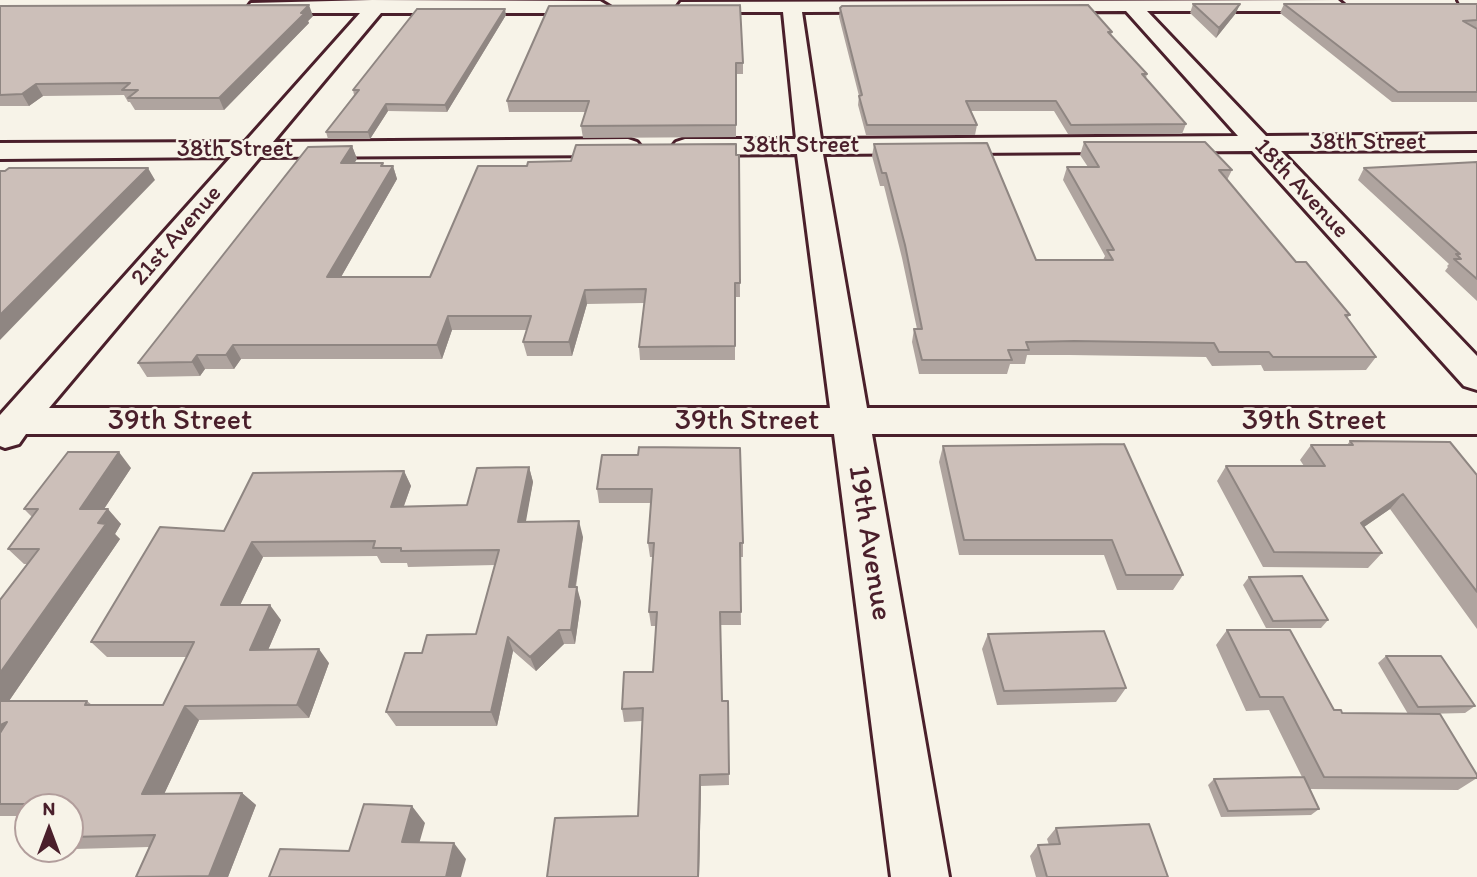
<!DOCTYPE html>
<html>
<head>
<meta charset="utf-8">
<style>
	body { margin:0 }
	#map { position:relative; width:1477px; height:877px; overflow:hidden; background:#f7f3e8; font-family:Itim,sans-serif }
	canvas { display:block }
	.north { position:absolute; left:14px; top:793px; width:70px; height:70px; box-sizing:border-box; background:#f7f3e8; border:2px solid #b29e9c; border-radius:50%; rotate:0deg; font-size:19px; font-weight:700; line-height:28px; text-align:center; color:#4a1f2b }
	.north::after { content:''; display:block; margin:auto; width:24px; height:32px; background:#4a1f2b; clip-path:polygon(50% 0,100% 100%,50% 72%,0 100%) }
</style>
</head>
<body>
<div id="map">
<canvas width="1477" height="877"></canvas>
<div class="north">N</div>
</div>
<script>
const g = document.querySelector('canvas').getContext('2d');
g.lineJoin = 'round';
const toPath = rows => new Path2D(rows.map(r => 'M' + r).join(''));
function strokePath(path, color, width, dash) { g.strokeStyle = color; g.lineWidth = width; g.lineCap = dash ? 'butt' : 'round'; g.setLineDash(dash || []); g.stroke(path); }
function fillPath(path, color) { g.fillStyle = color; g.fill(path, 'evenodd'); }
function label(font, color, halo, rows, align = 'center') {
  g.font = font + ' Itim,sans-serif'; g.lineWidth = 5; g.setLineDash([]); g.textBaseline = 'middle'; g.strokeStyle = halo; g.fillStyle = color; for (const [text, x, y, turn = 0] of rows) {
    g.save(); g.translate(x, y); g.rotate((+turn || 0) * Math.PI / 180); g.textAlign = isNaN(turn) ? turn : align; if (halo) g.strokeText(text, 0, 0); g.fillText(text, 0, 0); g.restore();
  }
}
const street = toPath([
	[372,0,600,1,610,7,600,13,381,13,273,142,628,139,637,142,641,147,637,152,628,155,260,157,49,408,830,408,797,154,685,155,676,152,672,147,676,142,685,139,796,139,783,12,688,12,678,6,681,2,1338,0,1344,5,1335,11,1147,11,1266,136,1477,134,1477,150,1281,151,1477,356,1477,390,1464,386,1252,151,823,154,867,408,1477,408,1477,434,872,434,949,877,891,877,834,434,26,434,19,444,5,448,0,446,0,415,231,157,0,159,0,143,245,142,360,13,258,13,251,11,248,7,251,3,372,0],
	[1126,11,1238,136,821,139,802,12,1126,11],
	[1458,0,1477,0,1477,11,1460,4,1458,0]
]);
const wall = toPath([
	[1193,4,1236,13,1216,38,1190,13],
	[1284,4,1477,4,1477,102,1392,102,1280,13],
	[0,6,313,16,308,21,309,23,224,110,135,110,130,102,128,102,124,95,43,96,29,106,0,106],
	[549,6,743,63,743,74,736,74,736,137,583,138,581,126,585,112,509,112,507,101],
	[840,8,1112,32,1111,35,1147,74,1146,78,1186,124,1182,134,1068,134,1054,111,970,111,977,125,975,135,866,135,858,105,859,96,839,17],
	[506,15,447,112,388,111,370,139,328,139,326,132,354,95,353,90],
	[1084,142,1232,170,1227,180,1296,262,1350,315,1347,318,1376,357,1366,370,1264,371,1261,365,1212,366,1206,357,1069,355,1027,355,1025,364,1010,364,1007,374,919,374,912,342,914,329,917,329,902,258,884,186,880,186,872,156,874,144,1036,260,1103,260,1105,256,1063,180,1067,167,1088,167,1080,155],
	[352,146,357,159,354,163,383,163,384,166,393,166,397,179,341,277,430,277,527,166,571,161,739,155,740,297,735,297,735,360,640,360,639,347,644,303,587,304,572,356,527,356,523,342,527,330,452,330,442,359,241,359,234,369,205,369,200,376,147,377,138,363],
	[1477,162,1477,301,1445,271,1448,267,1447,266,1449,264,1358,180,1364,168],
	[1350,441,1477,475,1477,629,1390,509,1364,527,1382,553,1368,568,1263,567,1217,481,1226,466,1304,466,1300,460,1311,445,1347,445],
	[943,446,1183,575,1173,590,1117,590,1104,555,959,555,939,462],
	[602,455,743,543,743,557,740,557,741,625,720,625,722,701,728,701,729,785,701,786,699,877,547,877,638,816,642,721,624,722,622,709,653,672,656,626,651,626,649,612,653,557,650,557,648,543,651,503,599,503,597,489],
	[529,467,533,482,525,522,583,537,576,587,581,602,575,644,564,644,536,671,513,651,497,726,396,726,386,712,422,653,476,634,495,565,408,567,407,563,381,563,377,556,263,557,240,605,281,620,268,650,329,663,309,718,199,720,164,794,242,793,256,805,228,877,136,877,149,847,74,849,70,847,70,807,28,807,28,816,0,816,0,600,27,564,24,564,8,549,32,517,24,509,131,468,104,509,121,524,115,534,120,539,9,701,87,701,92,705,163,705,187,657,107,657,91,642,224,531,404,471,411,486,404,506,467,505],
	[1249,577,1328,620,1321,628,1266,628,1243,585],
	[1227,630,1334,710,1342,713,1408,714,1378,663,1386,656,1475,706,1465,713,1424,714,1477,775,1477,778,1458,790,1310,789,1319,809,1311,815,1221,817,1208,785,1214,779,1302,777,1269,710,1246,711,1216,645],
	[988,634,1126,688,1116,702,997,705,982,649],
	[1056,828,1168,877,1036,877,1030,856,1038,845,1049,845,1047,839]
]);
const shadedWall = toPath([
	[1240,4,1236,13,1216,38,1219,28],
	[309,5,313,16,308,21,309,23,224,110,219,98],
	[505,9,506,15,447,112,445,105],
	[36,84,43,96,29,106,22,94],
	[386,104,388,111,370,139,368,132],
	[352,146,357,159,346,176,341,163],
	[393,166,397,179,333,291,327,277],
	[148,168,155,180,0,340,0,315],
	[585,290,587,304,572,356,569,342],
	[448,316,452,330,442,359,437,345],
	[233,345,241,359,234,369,226,355],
	[197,355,205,369,200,376,192,362],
	[119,452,131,468,94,524,80,509],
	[529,467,533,482,523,538,518,522],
	[404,471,411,486,398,522,391,507],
	[1403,494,1390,509,1348,538,1361,523],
	[108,509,121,524,115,534,120,539,0,714,0,673],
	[579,521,583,537,573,602,569,587],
	[252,542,263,557,233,620,221,605],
	[577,587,581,602,575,644,571,630],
	[270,605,281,620,262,664,250,650],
	[559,630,564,644,536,671,530,657],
	[508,637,513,651,497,726,491,712],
	[319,649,329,663,309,718,297,705],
	[185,706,199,720,158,807,142,794],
	[7,722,0,748,0,725],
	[700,775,701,786,699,877,698,877],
	[242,793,256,805,228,877,210,877,209,876],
	[412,806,425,823,415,858,402,842],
	[454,843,466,859,461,877,446,877]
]);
const building = toPath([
	[1193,4,1240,4,1219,28,1193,4],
	[1284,4,1477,4,1477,20,1463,21,1477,29,1477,92,1398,92,1284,4],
	[309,5,301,13,305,13,219,98,128,98,138,90,122,90,130,83,36,84,22,94,0,95,0,6,309,5],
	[740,5,743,63,736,63,736,125,581,126,589,101,507,101,549,6,740,5],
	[1088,5,1112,32,1108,32,1147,74,1142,74,1186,124,1071,125,1056,101,966,101,977,125,867,125,859,96,862,95,840,8,842,6,1088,5],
	[417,9,505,9,445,105,386,104,368,132,326,132,359,90,353,90,417,9],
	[1084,142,1205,142,1232,170,1219,170,1296,262,1306,262,1350,315,1345,315,1376,357,1273,357,1269,352,1219,352,1214,343,1074,341,1026,342,1029,350,1008,350,1012,360,922,360,914,329,922,329,905,245,886,173,882,173,874,144,987,143,1036,260,1113,260,1107,250,1114,250,1067,167,1099,167,1084,142],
	[736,144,736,155,739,155,740,283,735,283,735,346,639,347,646,289,585,290,569,342,523,342,531,316,448,316,437,345,233,345,226,355,197,355,192,362,138,363,308,147,352,146,341,163,383,163,381,166,393,166,327,277,430,277,478,166,527,166,528,162,571,161,576,145,736,144],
	[1477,162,1477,279,1454,259,1461,259,1456,254,1460,254,1364,168,1477,162],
	[9,168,148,168,0,315,0,171,5,171,9,168],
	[1350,441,1450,442,1477,475,1477,592,1403,494,1361,523,1382,553,1274,552,1226,466,1325,466,1311,445,1353,445,1350,441],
	[1124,444,1183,575,1126,575,1112,540,964,540,943,446,1124,444],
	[639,447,740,448,743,543,740,543,741,612,720,612,722,701,728,701,729,774,700,775,698,877,547,877,555,818,638,816,643,708,622,709,624,672,653,672,657,612,649,612,654,543,648,543,652,489,597,489,602,455,638,455,639,447],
	[68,452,119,452,80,509,108,509,98,523,106,524,0,673,0,600,39,549,8,549,38,509,24,509,68,452],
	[529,467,518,522,579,521,569,587,577,587,571,630,559,630,530,657,508,637,491,712,386,712,405,653,422,653,427,635,476,634,499,550,401,551,401,548,373,548,375,541,252,542,221,605,270,605,250,650,319,649,297,705,185,706,142,794,242,793,209,876,136,877,155,835,70,837,70,807,58,807,59,804,0,804,0,733,7,722,0,725,0,701,87,701,85,705,163,705,194,642,91,642,160,527,224,531,253,473,404,471,391,507,467,505,477,468,529,467],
	[1302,576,1328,620,1273,621,1249,577,1302,576],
	[1227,630,1290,630,1334,710,1341,710,1342,713,1440,714,1477,775,1477,778,1324,777,1283,697,1260,697,1227,630],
	[1104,631,1126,688,1004,691,988,634,1104,631],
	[1386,656,1441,656,1475,706,1418,707,1386,656],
	[1304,777,1319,809,1228,811,1214,779,1304,777],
	[364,804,412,806,402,842,454,843,446,877,269,877,280,849,349,851,364,804],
	[1149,824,1168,877,1047,877,1038,845,1060,844,1056,828,1149,824]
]);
const farStreetnames = [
	["38th Street",1368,143],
	["38th Street",801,146],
	["38th Street",235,150],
	["18th Avenue",1301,189,47],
	["21st Avenue",177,236,-49]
];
const streetNames = [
	["39th Street",180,421],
	["39th Street",747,421],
	["39th Street",1314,421],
	["19th Avenue",869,543,81]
];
strokePath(street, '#4a1f2b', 6);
fillPath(street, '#f7f3e8');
fillPath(wall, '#afa49f');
fillPath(shadedWall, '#8f8682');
fillPath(building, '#ccbfb9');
strokePath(building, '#8f8682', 2);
label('24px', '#4a1f2b', '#f7f3e8', farStreetnames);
label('30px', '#4a1f2b', '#f7f3e8', streetNames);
</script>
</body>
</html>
